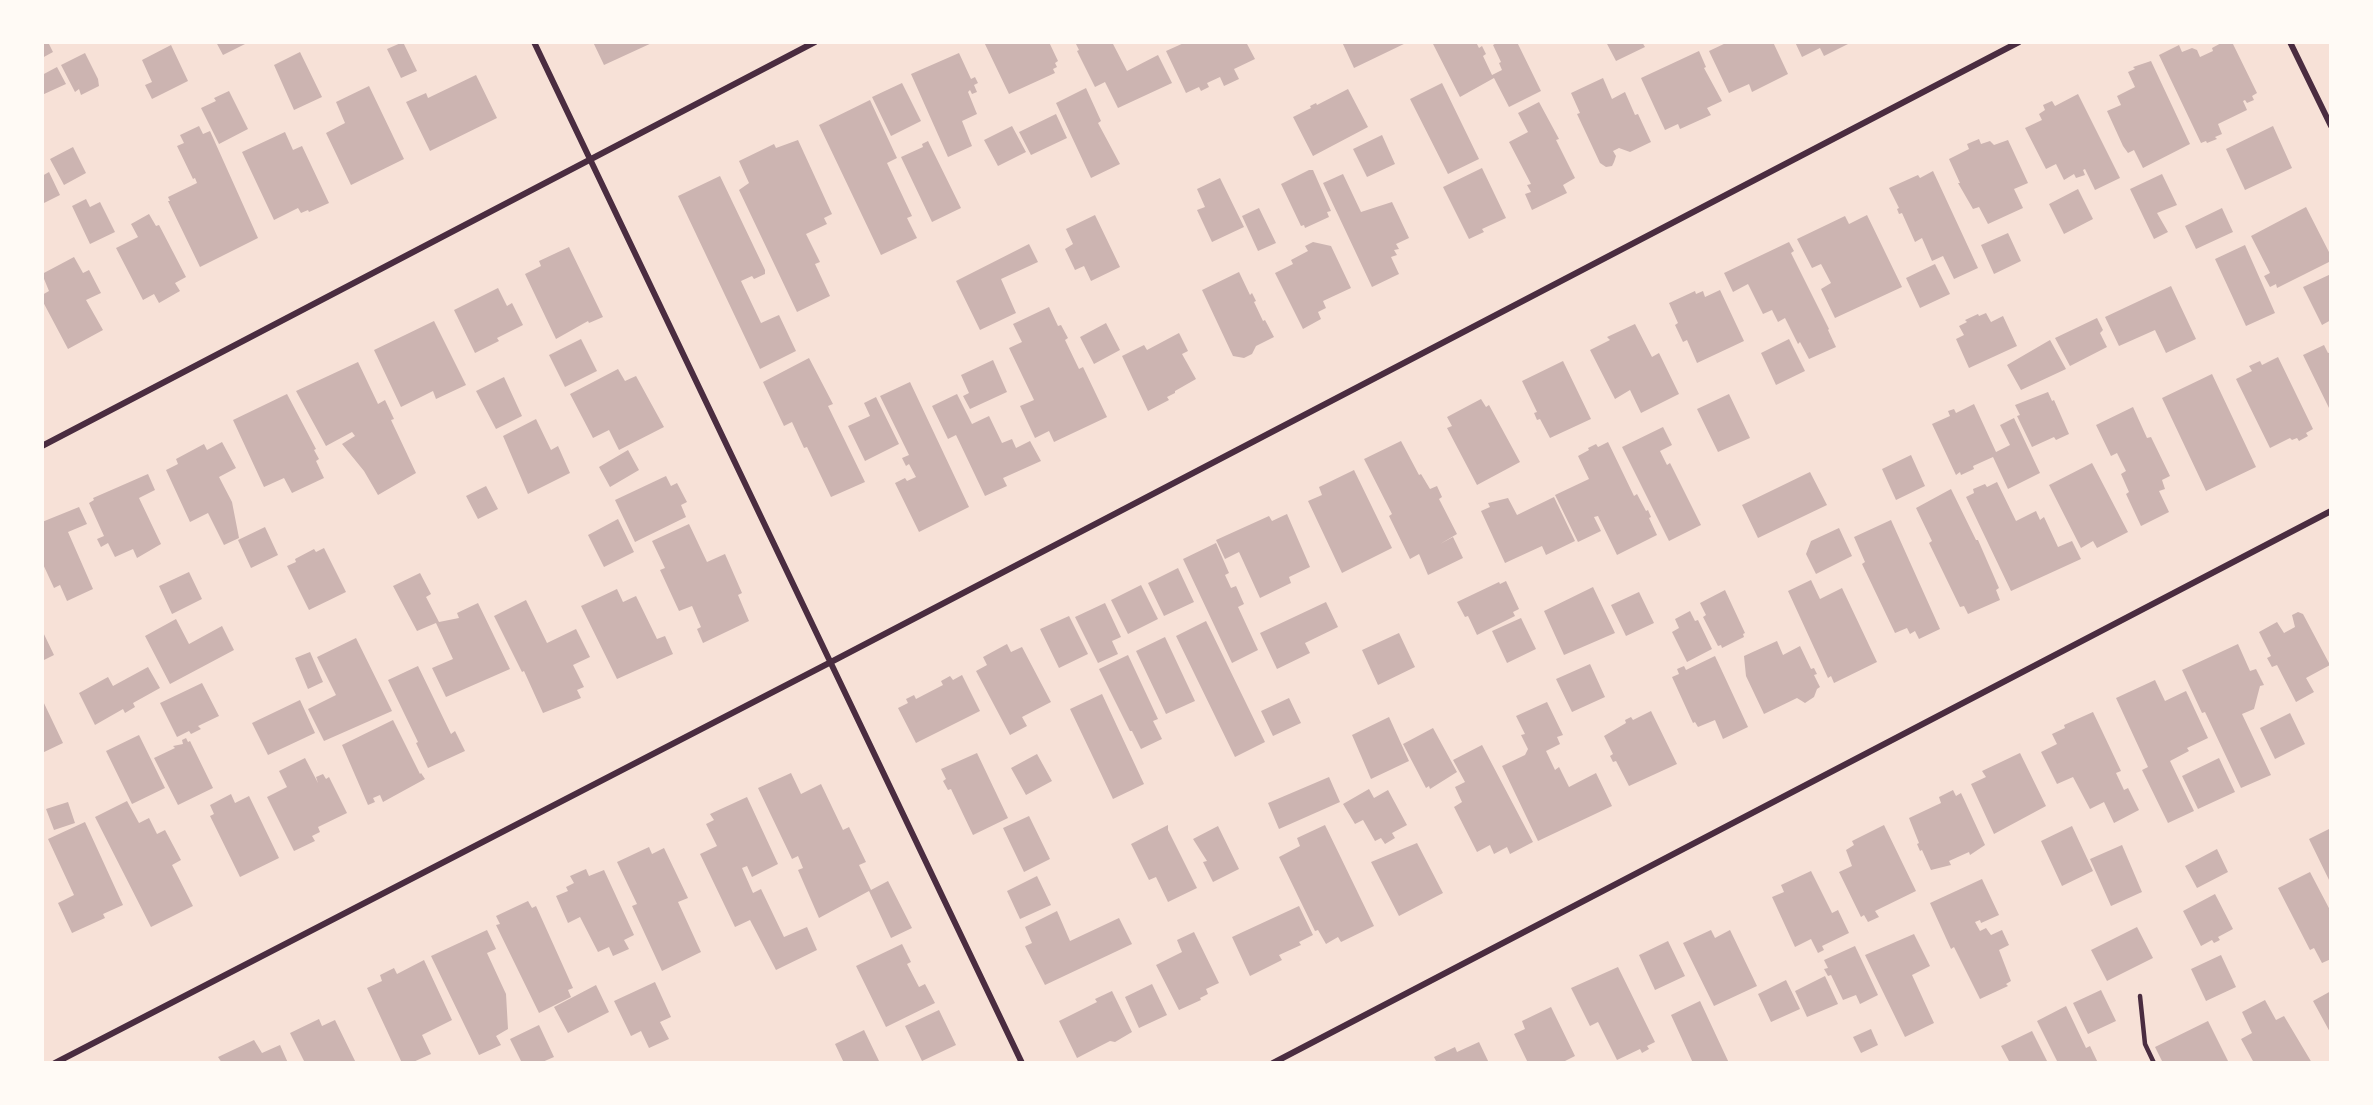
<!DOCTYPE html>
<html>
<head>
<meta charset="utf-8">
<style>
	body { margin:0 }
	#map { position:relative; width:2373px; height:1105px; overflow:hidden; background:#f7e1d7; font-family:"PT Serif",serif }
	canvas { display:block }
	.frame { position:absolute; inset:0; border:44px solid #fffaf5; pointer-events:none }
</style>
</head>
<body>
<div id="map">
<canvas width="2373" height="1105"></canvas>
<div class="frame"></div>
</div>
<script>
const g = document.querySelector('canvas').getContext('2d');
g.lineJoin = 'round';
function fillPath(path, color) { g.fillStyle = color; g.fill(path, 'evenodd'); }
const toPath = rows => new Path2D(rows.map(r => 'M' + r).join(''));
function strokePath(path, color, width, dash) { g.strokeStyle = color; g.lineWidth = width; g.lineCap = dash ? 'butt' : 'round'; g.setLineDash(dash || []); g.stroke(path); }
const building = toPath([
	[42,42,48,42,53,52,42,58],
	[216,42,249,42,223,55],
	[403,42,417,71,401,78,387,49],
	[593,42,654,42,604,65],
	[984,42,1049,42,1058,61,1055,63,1057,67,1053,69,1055,73,1009,94],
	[1075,42,1112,42,1127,71,1158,55,1172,83,1118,108,1105,82,1095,87,1077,51,1079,50],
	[1186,42,1246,42,1255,59,1234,69,1239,79,1224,86,1220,77,1207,83,1209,87,1201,91,1199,87,1186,93,1166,51],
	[1342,42,1408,42,1354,68],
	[1432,42,1476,42,1479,48,1482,46,1486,54,1483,56,1492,75,1502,70,1499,63,1501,62,1493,45,1498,42,1517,42,1541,91,1509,107,1494,78,1460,97],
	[1606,42,1642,42,1645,47,1616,61],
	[1728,42,1773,42,1788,74,1752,92,1749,84,1729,93,1709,51],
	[1795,42,1852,42,1824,56,1820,48,1802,57],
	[2223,42,2232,42,2257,93,2252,96,2254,100,2247,103,2245,100,2243,101,2247,110,2218,124,2222,134,2215,137,2217,139,2207,143,2206,141,2201,143,2159,55,2179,45,2182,52,2192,48,2197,50,2200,57,2213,51,2212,48],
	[171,45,188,81,152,99,145,85,152,82,142,60],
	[1699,51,1706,67,1704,68,1722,101,1707,108,1711,115,1680,129,1678,124,1665,130,1641,78],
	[300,52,322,97,294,110,274,65],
	[85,53,98,79,99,86,81,95,79,89,75,92,61,65],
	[959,53,971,79,975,77,978,83,974,85,977,92,972,94,970,90,968,92,977,114,962,121,972,146,948,157,911,74],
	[2151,61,2190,144,2143,168,2134,150,2128,153,2123,146,2107,111,2121,105,2117,96,2135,87,2128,72,2135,69,2133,67],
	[57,67,66,84,42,95,42,75],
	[476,75,497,118,430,151,406,102,426,93,428,98],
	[1603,78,1612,99,1625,92,1635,115,1638,114,1651,142,1630,152,1619,148,1613,151,1616,156,1614,162,1612,166,1606,167,1600,163,1577,114,1580,113,1571,93],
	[902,83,921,121,891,136,872,97],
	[1442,83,1479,159,1448,174,1410,99],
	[369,86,404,159,351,185,326,133,345,123,336,102],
	[1086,88,1101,121,1098,123,1120,164,1091,178,1056,103],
	[1348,89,1368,127,1313,156,1293,117,1311,108,1310,106,1316,103,1317,105],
	[229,91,248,129,219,144,201,108,216,101,214,98],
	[2078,94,2120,178,2095,190,2085,169,2083,170,2085,175,2076,178,2074,174,2064,180,2056,164,2046,169,2025,128,2042,120,2039,114,2045,110,2043,105,2052,101,2055,106],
	[870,100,897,158,887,163,912,216,907,218,917,238,881,255,819,125],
	[1539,102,1559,139,1556,140,1575,178,1563,185,1567,193,1532,210,1525,194,1531,192,1527,185,1531,184,1509,142,1528,132,1518,113],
	[1056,114,1067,138,1031,155,1019,132],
	[199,126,203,134,210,131,258,238,200,267,168,201,170,201,168,197,197,183,195,178,193,179,177,146,184,143,180,135],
	[1012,126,1026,152,998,166,984,140],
	[2273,126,2292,168,2245,190,2226,149],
	[285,132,293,150,302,146,329,203,309,212,308,210,301,213,298,208,274,220,242,152],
	[1382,135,1395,164,1367,177,1353,149],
	[1979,139,1981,144,1990,141,1994,145,2008,140,2028,183,2014,189,2023,208,1988,224,1979,207,1973,209,1958,183,1960,183,1949,159,1969,149,1967,144],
	[798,140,832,214,824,218,827,224,806,234,820,262,815,264,830,296,797,312,739,190,749,183,739,161,774,144,776,148],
	[928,141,961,208,932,222,901,157,923,147,922,144],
	[73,147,86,173,64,185,50,159],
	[1482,168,1506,218,1482,229,1484,232,1469,239,1443,187],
	[1309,170,1313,170,1331,211,1327,212,1329,217,1305,228,1304,225,1301,226,1281,184],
	[1933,171,1978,268,1954,279,1943,256,1932,261,1922,238,1915,242,1902,213,1899,214,1897,209,1899,208,1889,188,1918,175,1920,178],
	[49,172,60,195,42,204,42,176],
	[1343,174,1361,212,1392,202,1409,238,1396,244,1399,249,1394,250,1397,255,1391,257,1399,274,1372,287,1323,183],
	[2162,174,2177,205,2157,213,2168,232,2154,239,2130,189],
	[720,176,765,270,765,274,754,279,752,276,741,281,761,323,779,315,796,351,760,369,678,196],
	[1220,178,1244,227,1212,242,1197,210,1205,207,1197,189],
	[2078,189,2093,219,2064,234,2049,204],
	[86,199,90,207,100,202,115,232,90,244,72,206],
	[2306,207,2331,256,2331,261,2277,288,2276,284,2270,287,2264,276,2270,273,2251,236],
	[1259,208,1276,243,1258,251,1242,216],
	[2222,208,2233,232,2196,249,2185,226],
	[149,214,156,226,159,225,186,277,175,283,180,291,159,303,154,294,143,300,116,248,138,237,131,224],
	[1095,215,1120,267,1091,281,1084,266,1075,270,1065,249,1073,244,1066,229],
	[1867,215,1902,287,1835,318,1821,289,1831,283,1821,264,1812,268,1797,239,1845,216,1849,224],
	[2008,233,2021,261,1994,274,1981,245],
	[1313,242,1331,246,1351,288,1323,301,1326,308,1318,312,1321,319,1303,329,1275,273,1293,264,1291,260,1308,251,1305,246],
	[1789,242,1794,251,1791,253,1829,329,1828,330,1836,347,1809,359,1800,342,1798,344,1785,318,1778,322,1772,310,1763,314,1748,284,1733,292,1724,273],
	[1029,244,1038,262,1001,279,1016,313,980,330,956,281],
	[2245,245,2275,313,2246,326,2215,259],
	[569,247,603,317,589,323,588,321,556,339,525,274,541,266,539,261],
	[74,257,83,273,89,270,101,293,86,300,103,330,68,349,42,300,42,295,49,291,42,274],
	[1935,264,1950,294,1920,308,1906,278],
	[1239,272,1250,295,1252,293,1256,301,1254,302,1263,321,1265,320,1274,337,1256,346,1252,354,1244,358,1233,356,1202,290],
	[2331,274,2331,320,2322,325,2303,287],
	[2171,286,2196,339,2166,353,2155,330,2119,346,2105,317],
	[498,288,507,306,512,303,523,325,497,338,499,341,475,353,454,310],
	[1720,290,1744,341,1697,363,1687,340,1683,342,1675,325,1678,323,1669,303,1695,291,1696,294,1703,291,1705,297],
	[1049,307,1058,326,1061,325,1068,338,1065,340,1079,369,1083,367,1107,417,1054,442,1049,431,1035,438,1020,406,1034,400,1009,348,1022,342,1013,324],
	[1986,313,1991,322,2003,316,2017,346,1969,368,1956,339,1964,335,1959,326,1967,322,1965,320,1978,314,1979,316],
	[2097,318,2103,330,2100,333,2107,347,2070,366,2055,338],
	[434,321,466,385,436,399,433,391,401,407,374,350],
	[1106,323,1120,350,1094,364,1080,337],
	[1635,324,1652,357,1659,353,1679,394,1641,413,1630,390,1615,399,1590,350,1610,340,1607,337],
	[1179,333,1188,351,1182,354,1196,379,1175,391,1175,393,1167,397,1169,400,1148,411,1122,356,1144,345,1147,350],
	[581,339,597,371,565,387,549,355],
	[1789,339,1805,371,1776,385,1761,353],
	[2050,340,2066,369,2021,390,2007,365],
	[2324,345,2328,353,2331,352,2331,407,2329,408,2303,355],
	[2278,357,2313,429,2306,433,2308,436,2299,441,2297,438,2292,440,2290,438,2270,448,2236,379,2252,371,2249,366,2260,361,2262,365],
	[809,358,833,404,828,406,865,482,831,497,807,447,804,448,792,422,784,426,763,382],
	[993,360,1007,392,970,409,963,396,969,393,961,375],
	[1563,361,1591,419,1550,438,1540,419,1537,420,1534,413,1537,412,1522,381],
	[358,362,378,404,385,400,394,419,391,420,416,473,378,495,364,471,342,444,355,436,352,432,326,446,296,391],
	[618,369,625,381,636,376,664,427,619,450,609,430,593,438,570,394],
	[2212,374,2256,467,2206,491,2162,398],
	[504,377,522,416,496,429,476,391],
	[910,382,969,507,919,532,895,483,905,478,907,481,916,477,909,464,906,466,902,458,909,455,880,396],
	[2048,392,2052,401,2054,400,2069,434,2056,440,2054,437,2032,447,2017,416,2020,415,2015,405],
	[287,394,316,449,314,450,319,459,316,461,324,478,292,493,284,478,264,487,233,420],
	[957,394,972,424,989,416,1002,443,1012,439,1016,448,1030,441,1041,461,1003,478,1007,486,985,496,956,435,948,439,932,406],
	[1729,394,1750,438,1718,452,1697,409],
	[876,397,899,444,865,461,848,426,870,416,864,403],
	[1481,399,1486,407,1489,405,1520,462,1477,485,1447,428,1452,426,1447,417],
	[1974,404,1996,452,2010,445,2000,425,2014,418,2040,473,2008,489,1993,457,1973,466,1974,469,1961,475,1960,472,1956,475,1932,424,1950,416,1948,411,1954,409,1956,413],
	[2133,407,2147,438,2151,437,2170,476,2162,480,2165,489,2159,491,2169,512,2141,526,2126,494,2129,492,2121,474,2126,471,2117,453,2111,456,2096,425],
	[536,419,551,450,558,446,570,473,528,494,503,436],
	[1663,427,1672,445,1660,451,1667,465,1670,463,1701,525,1669,541,1622,447],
	[1401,441,1419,475,1421,474,1430,489,1437,486,1442,497,1439,499,1457,534,1440,544,1453,537,1463,558,1428,575,1419,554,1410,559,1389,516,1392,514,1364,459],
	[222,442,236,468,219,477,232,502,239,538,224,545,208,513,190,522,166,470,178,464,176,459,204,444,207,450],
	[1608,442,1634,496,1637,494,1646,511,1648,510,1651,517,1649,518,1657,535,1617,555,1598,516,1594,517,1601,531,1578,542,1555,495,1589,479,1578,456,1589,450,1588,448,1596,444,1598,447],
	[628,450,639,470,610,487,599,467],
	[1911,455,1925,486,1896,500,1882,469],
	[2092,463,2128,532,2097,548,2093,541,2081,548,2049,485],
	[1354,470,1392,548,1342,573,1308,501,1322,495,1319,487],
	[1810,472,1827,505,1758,538,1742,505],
	[148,474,155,490,139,498,161,544,137,558,133,549,115,557,108,543,101,547,97,539,104,536,89,503,94,500,93,498],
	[666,476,671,486,677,483,687,502,681,505,686,517,635,542,615,500],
	[1997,482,2016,521,2036,511,2040,520,2044,517,2058,547,2072,541,2081,559,2011,591,1966,497,1974,493,1973,489,1985,484,1987,487],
	[486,486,498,509,478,519,466,496],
	[1951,489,1976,540,1978,540,1999,588,1996,590,2000,600,1968,614,1964,606,1960,607,1929,543,1932,541,1916,508],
	[1554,497,1575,541,1546,555,1542,546,1505,563,1481,511,1490,507,1488,503,1508,498,1517,515],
	[79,507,87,524,68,532,93,589,67,601,60,585,54,588,42,562,42,522],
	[1287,514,1310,567,1289,577,1291,583,1260,598,1239,552,1225,559,1216,540,1269,516,1272,521],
	[618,519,634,552,604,567,588,535],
	[1891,520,1940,629,1919,639,1915,631,1910,634,1907,628,1895,633,1862,564,1865,562,1854,537],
	[689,524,707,562,725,554,742,593,738,595,749,621,703,643,697,629,701,627,692,606,679,611,660,570,665,568,652,541],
	[265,527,278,555,251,568,238,540],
	[1839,528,1852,556,1816,574,1806,554,1811,541],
	[1216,543,1229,573,1225,575,1231,588,1236,586,1244,604,1238,607,1258,650,1232,663,1183,559],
	[324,548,346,592,309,610,287,566,296,562,295,559,314,549,316,552],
	[1178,568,1194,602,1164,616,1148,583],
	[189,572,202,599,172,614,159,586],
	[420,573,431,594,426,597,439,622,459,618,457,613,478,603,510,669,446,697,432,668,453,659,436,623,417,631,393,586],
	[1811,580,1820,599,1842,588,1877,662,1834,683,1831,676,1828,678,1788,591],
	[1506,581,1519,609,1513,612,1515,616,1477,635,1468,616,1465,617,1457,602,1499,582,1500,584],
	[1141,585,1158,619,1128,634,1111,600],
	[1593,587,1615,633,1564,655,1544,611],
	[617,589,623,602,636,596,657,639,665,636,673,654,617,679,581,606],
	[1725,590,1745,633,1743,634,1744,637,1722,648,1721,645,1718,646,1703,617,1706,615,1700,603],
	[1639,592,1654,623,1626,636,1611,605],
	[526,600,547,643,576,629,590,657,573,665,584,687,577,690,581,698,543,713,524,671,522,672,494,616],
	[1326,602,1338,627,1305,643,1310,653,1277,669,1260,633],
	[1105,603,1121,637,1112,641,1118,654,1098,663,1075,617],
	[1690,611,1695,621,1698,620,1712,649,1687,662,1672,632,1679,628,1675,619],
	[2298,612,2303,614,2330,665,2306,678,2314,692,2296,702,2277,665,2272,667,2267,658,2271,656,2259,632,2277,622,2284,633,2295,627,2292,615],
	[1069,616,1088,654,1059,668,1040,629],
	[1521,618,1536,649,1507,663,1492,631],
	[176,619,189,644,222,626,234,650,170,684,145,636],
	[1206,621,1265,742,1235,757,1176,636],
	[42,630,54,655,42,661],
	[1399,633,1415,667,1378,685,1362,650],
	[1165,637,1195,701,1166,714,1136,651],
	[356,638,392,711,324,741,308,709,336,695,317,657],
	[1777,641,1783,655,1800,646,1811,669,1814,668,1817,674,1814,675,1820,687,1817,689,1814,697,1805,703,1797,698,1764,714,1746,676,1744,656],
	[1007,644,1011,652,1022,647,1051,702,1022,717,1027,726,1010,735,976,671,987,665,983,657],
	[2238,644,2250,671,2256,669,2264,685,2260,686,2254,709,2242,714,2271,775,2241,788,2205,712,2202,713,2182,670],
	[310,652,323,682,308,689,295,658],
	[1128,655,1158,719,1153,721,1162,739,1141,749,1132,731,1130,731,1099,669],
	[1715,656,1748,727,1723,739,1715,720,1698,727,1695,722,1693,723,1672,677,1679,674,1677,669,1684,666,1686,670],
	[1590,664,1605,697,1572,712,1556,679],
	[418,666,451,734,455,731,465,751,428,768,416,743,418,742,388,680],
	[148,667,160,688,133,703,135,707,125,713,123,709,95,725,79,693,108,677,113,686],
	[962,675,980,711,916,743,898,708,908,703,906,699,914,695,916,699,943,685,941,681,950,676,953,680],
	[2155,680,2165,701,2186,691,2208,738,2187,748,2189,751,2170,761,2194,811,2168,823,2142,770,2148,767,2116,698],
	[202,683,219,716,198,726,201,729,191,734,189,731,177,737,160,703],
	[1102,694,1144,784,1113,799,1070,709],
	[1289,698,1301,723,1273,736,1261,711],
	[42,699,63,743,42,753],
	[300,700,315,733,268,755,252,723],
	[1547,702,1563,735,1557,737,1560,744,1546,751,1555,770,1559,767,1569,787,1596,773,1612,806,1538,841,1502,766,1525,755,1528,749,1521,735,1525,734,1516,716],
	[1651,711,1677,764,1629,786,1616,761,1613,762,1610,756,1613,754,1604,736,1626,723,1625,720,1631,717,1633,720],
	[2093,712,2121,771,2116,773,2124,790,2128,788,2139,810,2114,823,2104,802,2090,809,2073,777,2057,784,2041,752,2057,744,2052,734,2065,728,2064,725],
	[2290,713,2305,744,2275,759,2260,728],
	[1389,717,1409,761,1371,779,1352,735],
	[393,720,420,774,421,773,425,779,383,802,380,795,373,798,375,802,368,805,342,745],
	[1433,728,1457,772,1430,789,1429,786,1426,788,1403,744],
	[139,735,165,788,132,804,106,751],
	[186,738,188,742,190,741,213,788,178,805,154,758,175,748,173,746,183,744,182,740],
	[1482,745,1533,842,1510,854,1507,847,1494,854,1490,845,1477,852,1454,807,1462,802,1455,787,1465,782,1453,760],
	[977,753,1008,818,973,835,951,789,948,790,943,781,946,779,941,769],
	[2020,753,2046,806,1994,834,1971,784,1986,777,1982,771],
	[1037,754,1052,781,1026,795,1011,768],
	[305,758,318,783,316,777,323,774,326,779,329,777,347,813,318,827,320,832,312,836,315,841,294,851,267,797,287,787,279,771],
	[2219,758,2235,792,2198,809,2182,776],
	[791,773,801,794,821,784,843,830,849,827,866,862,859,865,871,890,888,881,912,928,891,938,869,891,819,918,798,870,803,868,798,856,792,859,758,788],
	[1329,777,1340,802,1279,829,1268,803],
	[1369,789,1374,798,1388,790,1407,825,1392,833,1395,838,1385,844,1381,838,1375,841,1363,820,1355,824,1343,804],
	[1953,790,1956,796,1961,793,1985,845,1970,855,1969,852,1949,861,1951,865,1931,870,1922,850,1920,851,1917,844,1919,843,1909,818,1941,803,1939,797],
	[231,794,235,803,249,796,279,858,240,877,210,816,214,814,210,805],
	[747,797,778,864,752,877,747,866,742,868,753,893,761,889,784,937,807,927,817,950,776,970,750,920,735,927,700,854,717,846,706,824,714,820,710,814],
	[127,801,139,823,149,818,157,834,165,830,181,860,172,865,193,906,151,927,95,817],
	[68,802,75,823,54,830,46,809],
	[1029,816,1050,859,1024,872,1003,828],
	[85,822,123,905,103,914,105,918,72,933,58,903,74,895,48,839],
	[1168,825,1168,830,1197,888,1168,902,1156,877,1149,880,1131,844],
	[1325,825,1374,926,1341,942,1338,937,1326,944,1318,930,1315,931,1279,857,1300,846,1297,838],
	[1884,825,1916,891,1875,911,1879,917,1868,922,1864,915,1861,917,1839,872,1852,866,1846,850,1854,845,1852,841],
	[1218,826,1239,869,1213,882,1203,862,1207,861,1193,839],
	[2072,826,2093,871,2062,886,2041,841],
	[2331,828,2331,884,2309,839],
	[1417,843,1443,893,1399,916,1371,862],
	[2122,845,2142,892,2111,906,2090,859],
	[649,847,652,854,664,848,688,898,678,902,701,952,662,971,632,906,637,904,617,862],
	[2217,849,2228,872,2197,888,2185,866],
	[586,869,589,876,604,870,634,935,624,940,629,949,613,956,609,947,598,952,580,917,568,923,556,896,568,891,566,887,574,883,570,876],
	[1811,871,1832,913,1838,910,1849,933,1822,946,1824,950,1818,953,1811,939,1795,947,1772,897,1784,892,1781,885],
	[2310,872,2331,912,2331,959,2322,963,2314,948,2310,950,2278,888],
	[1037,876,1051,905,1020,919,1007,891],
	[1982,879,1999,915,1981,923,1980,920,1975,922,1980,931,1986,928,1991,935,2002,930,2009,945,1999,950,2011,981,2006,984,2008,986,1980,999,1954,947,1951,949,1930,903],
	[2215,894,2233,929,2218,937,2220,940,2214,943,2212,940,2201,946,2183,911],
	[528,901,532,908,536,906,573,988,568,990,571,997,539,1013,496,925,500,924,496,916],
	[1299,906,1313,935,1299,942,1301,945,1279,955,1282,960,1250,976,1232,937],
	[1057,911,1070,941,1119,918,1132,944,1045,985,1025,946,1032,943,1025,927],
	[2137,927,2153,958,2107,981,2091,950],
	[487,930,496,949,487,953,506,994,508,1029,496,1036,501,1045,479,1055,431,956],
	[1711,930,1715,938,1730,930,1757,986,1714,1006,1683,943],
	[1194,932,1219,983,1206,989,1208,994,1200,998,1201,1000,1179,1010,1156,965,1182,952,1177,940],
	[1914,934,1930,966,1912,975,1934,1023,1905,1037,1865,955],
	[1668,941,1685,976,1655,990,1639,955],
	[902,944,911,962,907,964,919,987,925,984,935,1003,886,1027,856,966],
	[1855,946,1878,995,1860,1004,1856,995,1843,1000,1831,975,1828,976,1824,969,1828,968,1824,960],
	[2221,955,2236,987,2206,1001,2191,969],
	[424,960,452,1020,422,1035,431,1054,411,1063,402,1063,367,988,382,981,380,975,394,968,397,974],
	[1618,967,1655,1042,1647,1046,1649,1049,1642,1053,1640,1049,1617,1060,1598,1022,1590,1026,1571,988],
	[1825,976,1838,1004,1807,1017,1795,991],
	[1786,980,1800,1009,1771,1022,1758,994],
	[655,982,671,1017,660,1022,669,1039,649,1048,641,1031,631,1036,614,1001],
	[1152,984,1167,1015,1139,1028,1125,997],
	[596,985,609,1012,568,1033,554,1007],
	[2101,990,2116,1021,2088,1034,2073,1003],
	[1112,991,1132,1032,1115,1042,1110,1041,1077,1058,1059,1021,1097,1002,1095,999],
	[2331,991,2331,1034,2313,1001],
	[2265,1000,2276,1020,2284,1016,2312,1063,2254,1063,2241,1039,2252,1033,2242,1012],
	[1700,1001,1729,1063,1693,1063,1671,1015],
	[2066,1006,2086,1048,2090,1046,2098,1063,2058,1063,2037,1021],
	[1551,1007,1575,1056,1561,1063,1528,1063,1514,1034,1525,1029,1522,1021],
	[939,1010,956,1045,922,1061,905,1026],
	[319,1019,322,1026,335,1020,356,1063,305,1063,290,1033],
	[2208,1021,2229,1063,2163,1063,2155,1047],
	[539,1025,554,1057,540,1063,522,1063,510,1039],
	[1871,1029,1878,1045,1861,1053,1853,1037],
	[864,1030,879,1061,875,1063,844,1063,835,1044],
	[2032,1031,2048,1063,2010,1063,2001,1046],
	[254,1040,262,1053,280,1045,288,1063,222,1063,218,1057],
	[1479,1042,1489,1063,1437,1063,1434,1057,1455,1047,1457,1052]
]);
const service = toPath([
	[2140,996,2145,1044,2154,1063]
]);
const minor = toPath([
	[534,42,1022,1063],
	[2290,42,2331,126],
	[42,446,815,42],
	[55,1063,831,662,2019,42],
	[1273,1063,2331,511]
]);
fillPath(building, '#ccb4b1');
strokePath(service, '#4a2c40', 4.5);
strokePath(minor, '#4a2c40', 6);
</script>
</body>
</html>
